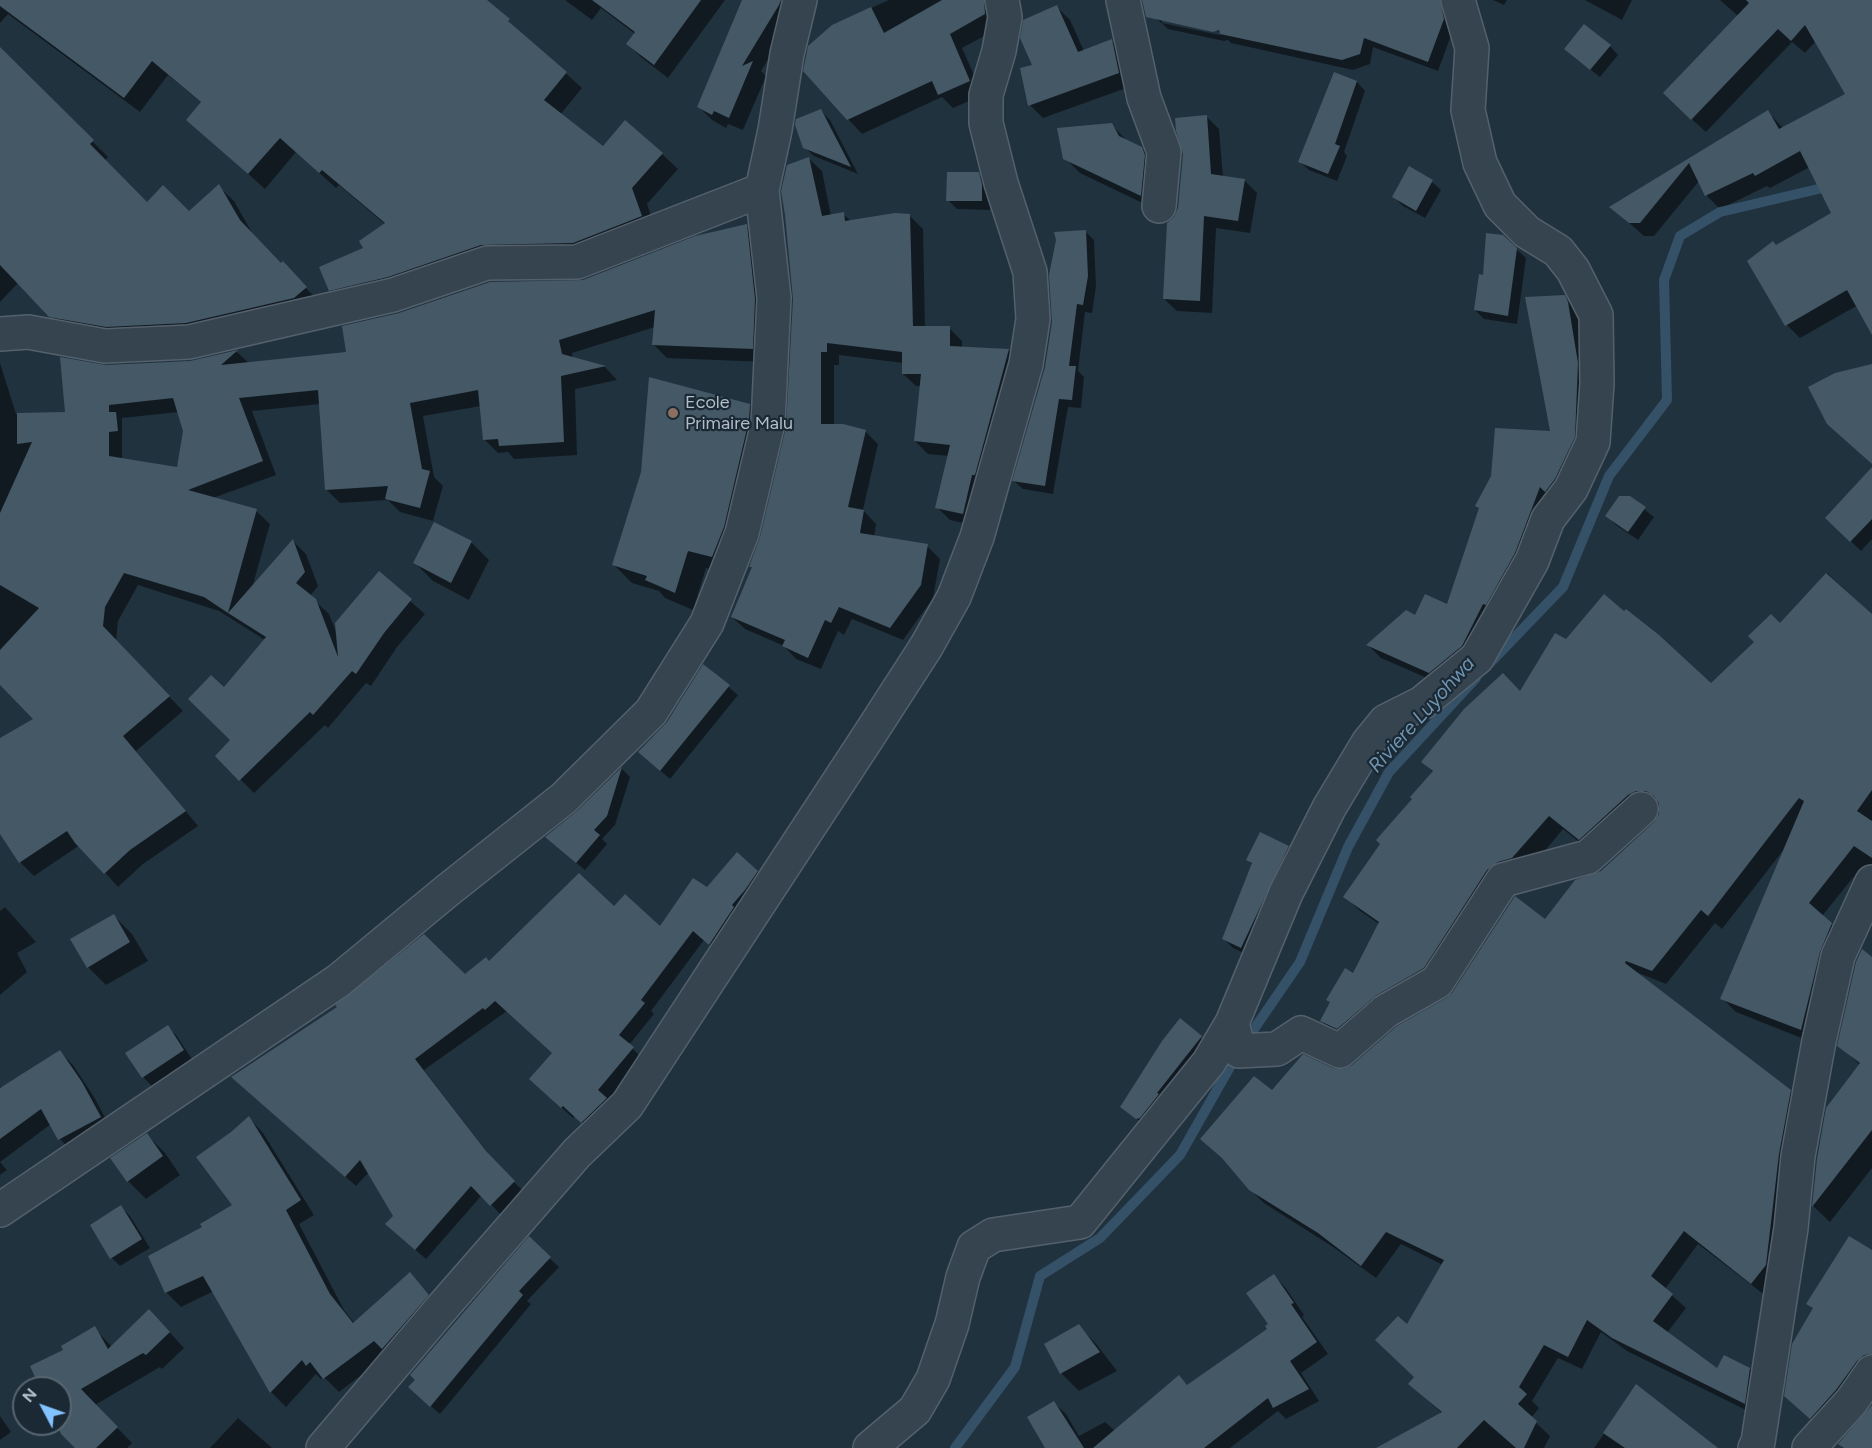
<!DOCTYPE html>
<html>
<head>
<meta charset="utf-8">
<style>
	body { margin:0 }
	#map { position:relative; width:1872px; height:1448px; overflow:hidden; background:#21323f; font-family:Figtree,sans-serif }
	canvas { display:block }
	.north { position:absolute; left:12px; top:1376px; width:60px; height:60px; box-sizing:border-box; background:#1b2934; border:2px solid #576570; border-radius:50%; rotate:311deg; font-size:16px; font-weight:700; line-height:24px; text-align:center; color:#b1beca }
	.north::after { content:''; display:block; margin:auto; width:21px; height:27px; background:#82c3ff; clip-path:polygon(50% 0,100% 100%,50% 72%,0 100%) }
</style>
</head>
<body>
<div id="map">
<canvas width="1872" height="1448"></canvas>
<div class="north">N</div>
</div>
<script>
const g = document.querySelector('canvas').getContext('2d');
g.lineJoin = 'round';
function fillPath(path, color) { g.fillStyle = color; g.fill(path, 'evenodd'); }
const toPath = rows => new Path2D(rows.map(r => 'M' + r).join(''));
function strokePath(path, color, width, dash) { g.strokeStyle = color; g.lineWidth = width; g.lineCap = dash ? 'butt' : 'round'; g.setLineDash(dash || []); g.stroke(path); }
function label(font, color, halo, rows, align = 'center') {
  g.font = font + ' Figtree,sans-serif'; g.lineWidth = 4.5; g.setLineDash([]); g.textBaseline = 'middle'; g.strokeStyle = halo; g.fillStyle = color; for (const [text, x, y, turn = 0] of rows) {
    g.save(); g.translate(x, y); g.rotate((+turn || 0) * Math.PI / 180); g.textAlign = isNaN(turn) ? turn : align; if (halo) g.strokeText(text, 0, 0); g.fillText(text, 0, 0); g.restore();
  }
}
const shadow = toPath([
	[0,0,485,0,582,88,560,115,603,148,662,154,678,169,647,204,657,232,346,306,330,290,386,225,339,185,336,188,296,152,265,189,188,120,202,103,168,75,140,112,8,14,0,23],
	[565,0,725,0,668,78,642,58,628,44,635,34,601,8,592,20],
	[744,0,802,0,793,19,761,71,766,76,743,130,728,124,726,128,712,120,698,106],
	[889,0,1001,0,999,28,962,48,983,95,953,108,942,97,862,134,848,119,835,24],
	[1151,0,1453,0,1453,30,1438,71,1373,47,1370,64,1353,70,1231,43,1228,40,1224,41,1168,29,1157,19],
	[1162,19,1221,32,1220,35,1162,23],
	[1493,0,1507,0,1504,5],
	[1585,0,1632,0,1622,20],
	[1720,0,1872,0,1872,317,1858,305,1800,338,1787,325,1777,246,1833,213,1810,167,1770,188,1767,186,1720,209,1706,195,1699,181,1654,236,1644,236,1611,207,1768,112,1783,128,1847,94,1816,41,1805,53,1792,42,1706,132,1678,107,1739,17],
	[1057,7,1070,20,1084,51,1112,41,1125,54,1132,86,1043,118,1030,105,1034,66],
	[1610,46,1618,55,1600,77,1575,58],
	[0,49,108,157,104,161,147,204,189,213,218,186,234,201,255,238,322,304,203,338,67,332,19,282,0,302],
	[1335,74,1357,82,1365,91,1344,152,1347,156,1337,181,1309,170,1300,162],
	[821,111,830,120,858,174,814,156,804,147],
	[1206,116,1219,129,1223,177,1244,180,1257,193,1250,233,1216,228,1212,313,1177,311,1164,299,1175,218],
	[1112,125,1128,142,1141,148,1156,163,1155,209,1080,173,1065,158],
	[809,159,822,171,831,216,843,214,851,221,910,216,923,229,925,328,949,328,962,341,962,348,1009,350,1021,363,975,526,950,520,937,507,949,456,928,454,915,441,921,386,916,386,903,374,903,363,839,355,839,365,834,365,834,426,865,431,878,444,863,510,876,524,874,537,927,546,940,559,933,598,903,640,852,619,844,635,838,631,821,669,796,659,784,646,745,629,732,617,753,568,751,566,762,538,788,424],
	[1410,169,1432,182,1441,190,1425,218,1403,206,1394,197],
	[978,174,987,183,990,194,990,210,957,209,948,200],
	[746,226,760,239,766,362,667,358,653,344,655,327,572,353,573,359,605,367,617,380,575,389,577,455,514,459,508,452,498,453,484,439,481,406,423,416,434,477,443,486,433,521,400,512,388,500,340,503,326,489,321,404,252,411,276,475,213,498,256,511,270,524,252,588,293,541,306,554,318,586,310,596,329,614,337,634,379,574,425,614,397,647,371,686,366,683,328,728,325,725,254,793,217,756,232,740,224,689,265,640,219,611,138,585,118,621,116,641,183,711,136,751,198,826,143,864,118,887,80,845,34,876,20,862,0,831,0,740,36,719,0,683,0,363,16,414,66,414,106,366,190,362,237,352,249,363,348,353,584,281],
	[179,412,185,431,178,468,122,460,122,418],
	[1085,231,1094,240,1096,286,1092,313,1085,312,1078,371,1084,377,1081,408,1068,407,1053,494,1023,489,1014,481],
	[1502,236,1526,258,1517,324,1484,319,1475,310,1484,276],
	[1564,297,1577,310,1581,316,1587,451,1443,685,1381,658,1368,645,1416,617,1448,606,1552,433],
	[749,405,768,424,731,575,706,568,693,610,665,598,659,591,632,583,613,564],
	[1872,469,1872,539,1861,551,1827,518],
	[1630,498,1654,517,1638,540,1616,525,1607,516],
	[471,542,489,560,469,600,433,581,415,563],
	[1827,573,1872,615,1872,882,1860,869,1822,916,1845,938,1814,1043,1736,1012,1722,998,1785,848,1722,929,1715,923,1666,984,1636,972,1790,1091,1804,1105,1766,1296,1698,1244,1665,1289,1686,1308,1667,1333,1718,1370,1750,1369,1763,1383,1758,1416,1627,1351,1601,1332,1582,1369,1558,1358,1532,1401,1539,1408,1531,1418,1550,1436,1544,1448,1379,1448,1443,1414,1410,1384,1416,1377,1407,1326,1443,1265,1401,1244,1376,1278,1333,1247,1264,1203,1250,1189,1272,1092,1332,1070,1344,1071,1447,1000,1545,921,1655,824,1660,815,1661,804,1651,804,1593,853,1563,829,1437,981,1335,1034,1322,1021,1353,975,1379,924,1359,910,1345,896,1434,773,1423,762,1520,693,1566,641,1711,685,1780,625],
	[704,666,738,695,670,779,648,760,668,723],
	[622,769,630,777,615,825,602,839,607,844,585,870,556,846,578,813],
	[1288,847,1297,856,1250,956,1233,948,1224,939,1253,865,1248,860],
	[757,872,767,882,720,954,704,940,651,1011,654,1014,629,1045,643,1059,607,1101,592,1133,575,1116,573,1118,541,1089,554,1054,507,1011,424,1070,496,1164,525,1193,502,1216,482,1195,426,1259,398,1235,395,1216,369,1172,356,1186,244,1088,490,963,614,908,660,928,707,889],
	[5,907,36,942,17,953,27,972,0,995,0,911],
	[114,916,132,934,148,961,106,985,88,967],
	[1872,959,1872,1168,1830,1222,1813,1206,1818,1159,1860,1065,1839,1045],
	[1180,1020,1210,1046,1147,1127,1122,1107],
	[167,1027,176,1035,192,1059,152,1086,143,1077],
	[60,1052,73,1065,94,1097,112,1130,72,1152,60,1139,51,1124,0,1162,7,1170,0,1175,0,1086,2,1089],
	[249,1118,263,1133,314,1215,299,1224,344,1310,355,1324,424,1289,442,1310,389,1354,339,1392,324,1377,321,1379,316,1374,286,1407,271,1392,214,1291,181,1307,166,1292,150,1257,204,1227,234,1205],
	[147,1135,165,1153,180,1175,146,1199,128,1181],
	[121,1207,130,1216,150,1248,120,1266,112,1258],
	[529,1239,559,1267,527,1301,531,1304,440,1414,419,1396],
	[1872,1252,1872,1379,1827,1434,1786,1396,1814,1309,1808,1304],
	[1274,1276,1285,1287,1304,1315,1302,1317,1328,1354,1301,1373,1319,1401,1286,1419,1278,1411,1230,1448,1047,1448,1054,1403,1066,1414,1079,1436,1105,1422,1115,1431,1179,1377,1188,1386,1269,1329],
	[164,1326,184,1348,162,1369,160,1367,95,1405,132,1443,127,1448,77,1448,58,1424,60,1424,60,1388,42,1388,65,1350,94,1328,112,1347],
	[1079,1326,1097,1345,1117,1371,1079,1391,1061,1373],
	[1637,1386,1716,1448,1594,1448],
	[0,1416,11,1432,0,1440],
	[238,1418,272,1448,210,1448]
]);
const stream = toPath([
	[1489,664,1563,587,1609,476,1667,400,1664,280,1680,236,1720,212,1831,186],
	[955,1448,1015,1367,1040,1276,1100,1238,1180,1155,1239,1051,1300,962,1348,847,1389,772,1476,678]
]);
const building = toPath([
	[0,0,487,0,510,19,508,21,567,72,544,100,603,146,625,120,663,153,632,188,642,216,573,243,481,245,388,277,329,291,319,267,363,248,359,241,385,223,322,170,319,173,280,138,248,174,186,120,201,102,152,61,124,98,0,6],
	[592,0,701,0,654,65,626,44,635,32],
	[742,0,781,0,779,5,742,66,753,61,729,118,714,111,712,115,697,107],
	[942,0,984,0,985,14,950,34,970,81,938,95,932,81,847,120,803,71,808,46,832,25,871,7,884,33],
	[1142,0,1440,0,1444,19,1428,62,1364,38,1360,54,1342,60,1220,34,1219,30,1213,32,1146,17],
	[1746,0,1872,0,1872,335,1847,290,1785,326,1747,261,1773,241,1776,245,1831,213,1800,151,1755,176,1753,173,1705,196,1689,163,1640,223,1629,223,1609,207,1768,110,1779,129,1845,94,1805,25,1791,41,1778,29,1691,120,1663,93,1749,3],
	[1057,5,1078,52,1112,39,1119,73,1028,106,1020,68,1032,65,1020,38,1023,20],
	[1584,24,1611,45,1590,70,1564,49],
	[0,47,94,140,90,144,147,202,163,185,189,211,219,184,240,220,281,263,283,261,307,287,294,298,186,323,106,327,49,317,0,265],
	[1334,72,1357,81,1335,144,1340,146,1328,174,1298,162],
	[821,109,851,167,803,148,795,125,796,119],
	[1207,115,1211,174,1245,179,1238,221,1204,216,1200,301,1163,299,1167,223,1174,217,1178,208,1183,154,1176,131,1175,118],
	[1112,123,1119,136,1142,147,1145,155,1141,196,1063,159,1057,128],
	[809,157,822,216,844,212,845,221,895,213,910,214,913,326,950,326,950,346,1009,349,975,475,972,475,963,514,935,508,950,445,914,441,921,374,902,374,902,352,827,343,827,352,821,352,821,424,843,424,866,430,848,507,864,510,860,533,928,544,921,585,890,628,839,607,831,623,825,620,808,658,782,646,785,640,731,617,752,567,749,567,760,537,786,427,793,299,785,215,781,191,787,165],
	[1409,166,1433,180,1416,211,1392,197],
	[947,172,979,172,982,184,982,201,946,201],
	[747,224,755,299,753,349,652,345,655,310,559,340,562,354,606,366,561,376,564,442,499,446,498,439,483,440,478,390,410,403,422,469,430,471,420,508,385,499,388,486,325,490,318,390,239,398,263,461,188,490,257,509,228,613,204,597,124,573,105,607,103,626,170,696,123,736,186,811,130,850,104,874,75,843,67,831,19,863,0,834,0,738,33,719,0,685,0,650,39,608,0,585,0,513,32,442,17,444,17,413,65,412,60,357,106,365,190,361,238,350,221,365,346,352,342,326,399,313,490,282,583,280,695,236],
	[173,398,183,431,177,467,109,456,109,432,118,431,116,412,109,412,109,405],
	[1086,230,1088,276,1083,305,1077,304,1069,366,1076,366,1072,400,1059,399,1045,486,1012,481,1045,367,1052,322,1049,275,1056,240,1054,232],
	[1486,233,1503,235,1517,248,1508,316,1474,310,1479,274,1483,275],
	[1565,295,1568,302,1578,363,1575,437,1555,479,1545,492,1540,487,1515,553,1486,605,1483,604,1462,646,1429,673,1366,645,1406,610,1415,615,1425,594,1447,604,1479,508,1475,506,1491,476,1495,428,1550,431,1525,297],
	[1872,364,1872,464,1827,424,1808,387,1835,373],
	[649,377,750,404,749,420,724,527,712,557,688,551,675,593,645,580,647,576,612,565,641,472],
	[1872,467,1872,519,1850,542,1825,518],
	[1619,496,1630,496,1646,507,1628,532,1605,516],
	[434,522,472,541,451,583,413,563],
	[293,539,305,572,296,583,316,599,338,657,335,623,379,571,412,599,384,633,356,674,352,671,313,715,310,712,239,781,215,756,230,740,188,699,211,675,224,687,266,637,228,613],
	[1826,573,1872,614,1872,790,1857,811,1872,821,1872,858,1854,846,1809,903,1832,923,1820,952,1801,1030,1720,999,1804,801,1799,798,1708,916,1701,910,1652,971,1626,961,1625,963,1791,1090,1779,1154,1766,1265,1751,1284,1684,1231,1651,1276,1673,1294,1653,1321,1717,1368,1724,1355,1750,1368,1745,1404,1612,1338,1587,1320,1568,1357,1544,1345,1519,1387,1527,1394,1518,1404,1537,1421,1524,1448,1516,1448,1484,1420,1457,1448,1376,1448,1442,1412,1408,1384,1414,1377,1375,1340,1398,1316,1407,1324,1444,1260,1386,1232,1361,1266,1318,1233,1249,1190,1222,1158,1200,1139,1254,1076,1272,1090,1303,1054,1333,1068,1343,1069,1352,1065,1397,1026,1446,998,1452,993,1515,896,1545,919,1575,880,1601,871,1654,822,1659,814,1659,804,1654,796,1646,791,1636,791,1628,795,1579,840,1549,816,1512,858,1498,862,1487,870,1424,968,1377,995,1337,1029,1320,1021,1330,1002,1326,1000,1345,968,1353,973,1379,922,1343,897,1380,844,1376,840,1412,799,1410,797,1433,771,1421,762,1464,709,1503,673,1520,691,1555,633,1566,639,1604,594,1624,611,1626,609,1659,635,1711,683,1754,642,1748,636,1771,614,1780,623],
	[703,664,730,685,660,771,638,752,667,722],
	[622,767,607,816,594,830,600,835,576,863,545,837,577,811],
	[1260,832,1289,846,1241,948,1222,939,1252,863,1246,860],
	[737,852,758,871,745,890,732,905,734,907,709,945,693,931,641,1000,645,1003,619,1035,634,1047,598,1090,607,1098,581,1123,563,1106,561,1108,529,1079,552,1053,495,1001,485,1010,483,1008,415,1059,486,1151,515,1181,490,1206,471,1186,415,1250,385,1224,393,1216,360,1160,345,1177,231,1077,337,1007,335,1005,424,934,465,974,486,957,489,961,579,873,614,906,625,894,660,926,693,878,707,887],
	[114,914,130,942,87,968,70,939],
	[1862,949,1872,957,1872,1130,1812,1207,1817,1159,1826,1108,1860,1063,1837,1046,1856,962],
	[1180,1018,1202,1036,1157,1093,1159,1094,1140,1118,1136,1119,1120,1107,1162,1041],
	[168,1025,184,1050,142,1078,125,1053],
	[60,1050,82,1082,101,1117,58,1140,41,1109,0,1139,0,1088],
	[249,1116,301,1200,286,1210,330,1294,353,1323,410,1272,429,1295,382,1349,374,1341,323,1379,310,1362,306,1366,302,1360,270,1393,203,1276,165,1293,148,1256,202,1227,200,1224,232,1205,196,1157,231,1132],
	[147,1133,163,1156,127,1182,110,1158],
	[121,1205,142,1239,110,1259,90,1225],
	[529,1236,551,1257,519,1291,523,1295,430,1407,408,1387,415,1380,410,1375],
	[1849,1236,1872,1250,1872,1354,1864,1355,1857,1361,1836,1390,1810,1419,1784,1396,1792,1344,1813,1308,1806,1304],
	[1274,1274,1294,1303,1291,1304,1317,1342,1290,1361,1309,1389,1273,1408,1268,1398,1204,1448,1093,1448,1179,1375,1187,1385,1267,1329,1265,1326,1268,1324,1246,1293],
	[149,1309,170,1332,146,1355,143,1353,81,1389,118,1427,96,1448,75,1448,61,1434,57,1424,60,1424,60,1388,40,1388,30,1366,63,1350,61,1346,95,1326,108,1349],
	[1079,1324,1100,1352,1060,1374,1044,1344],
	[1636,1384,1718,1448,1625,1448,1603,1433],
	[1054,1401,1084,1448,1045,1448,1027,1417],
	[1872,1405,1872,1448,1844,1448,1838,1444]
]);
const minor = toPath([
	[1123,0,1144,98,1164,152,1159,206],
	[0,334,28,332,105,346,189,342,393,295,487,263,577,262,762,190],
	[1232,1023,1239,1051,1277,1049,1301,1033,1340,1051,1386,1011,1437,982,1503,880,1588,857,1641,809],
	[0,1210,338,981,448,890,564,798,651,712,707,623,742,533,768,423,774,298,762,190,775,130,787,54,800,0],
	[323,1448,441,1309,577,1153,627,1105,866,740,926,647,954,597,977,537,1026,364,1033,319,1030,272,1001,183,986,123,986,95,999,51,1005,17,1002,0],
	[870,1448,915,1410,933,1379,952,1324,963,1277,974,1247,993,1235,1080,1222,1209,1062,1232,1023,1286,893,1329,808,1368,743,1386,721,1422,703,1477,658,1532,561,1548,519,1571,489,1593,442,1597,383,1596,315,1573,270,1558,251,1527,232,1500,205,1480,163,1468,110,1472,48,1458,0],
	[1755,1448,1758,1442,1791,1228,1798,1156,1819,1041,1838,956,1872,882],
	[1809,1448,1851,1402,1872,1372]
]);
const markers = [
	[673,413,6,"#8d6e63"]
];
const poiNames = [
	["Ecole",685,403],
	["Primaire Malu",685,424]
];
const waterNames = [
	["Riviere Luyohwa",1422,715,-48]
];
fillPath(shadow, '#0007');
strokePath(stream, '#345168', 10);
fillPath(building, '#455866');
strokePath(minor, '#54616d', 36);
strokePath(minor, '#36444f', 33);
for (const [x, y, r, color] of markers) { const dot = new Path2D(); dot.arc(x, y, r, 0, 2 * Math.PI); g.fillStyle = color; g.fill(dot); strokePath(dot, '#1b2934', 2); }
label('18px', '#b1beca', '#1b2934', poiNames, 'left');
label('italic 20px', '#6f94b0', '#1b2934', waterNames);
</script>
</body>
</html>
